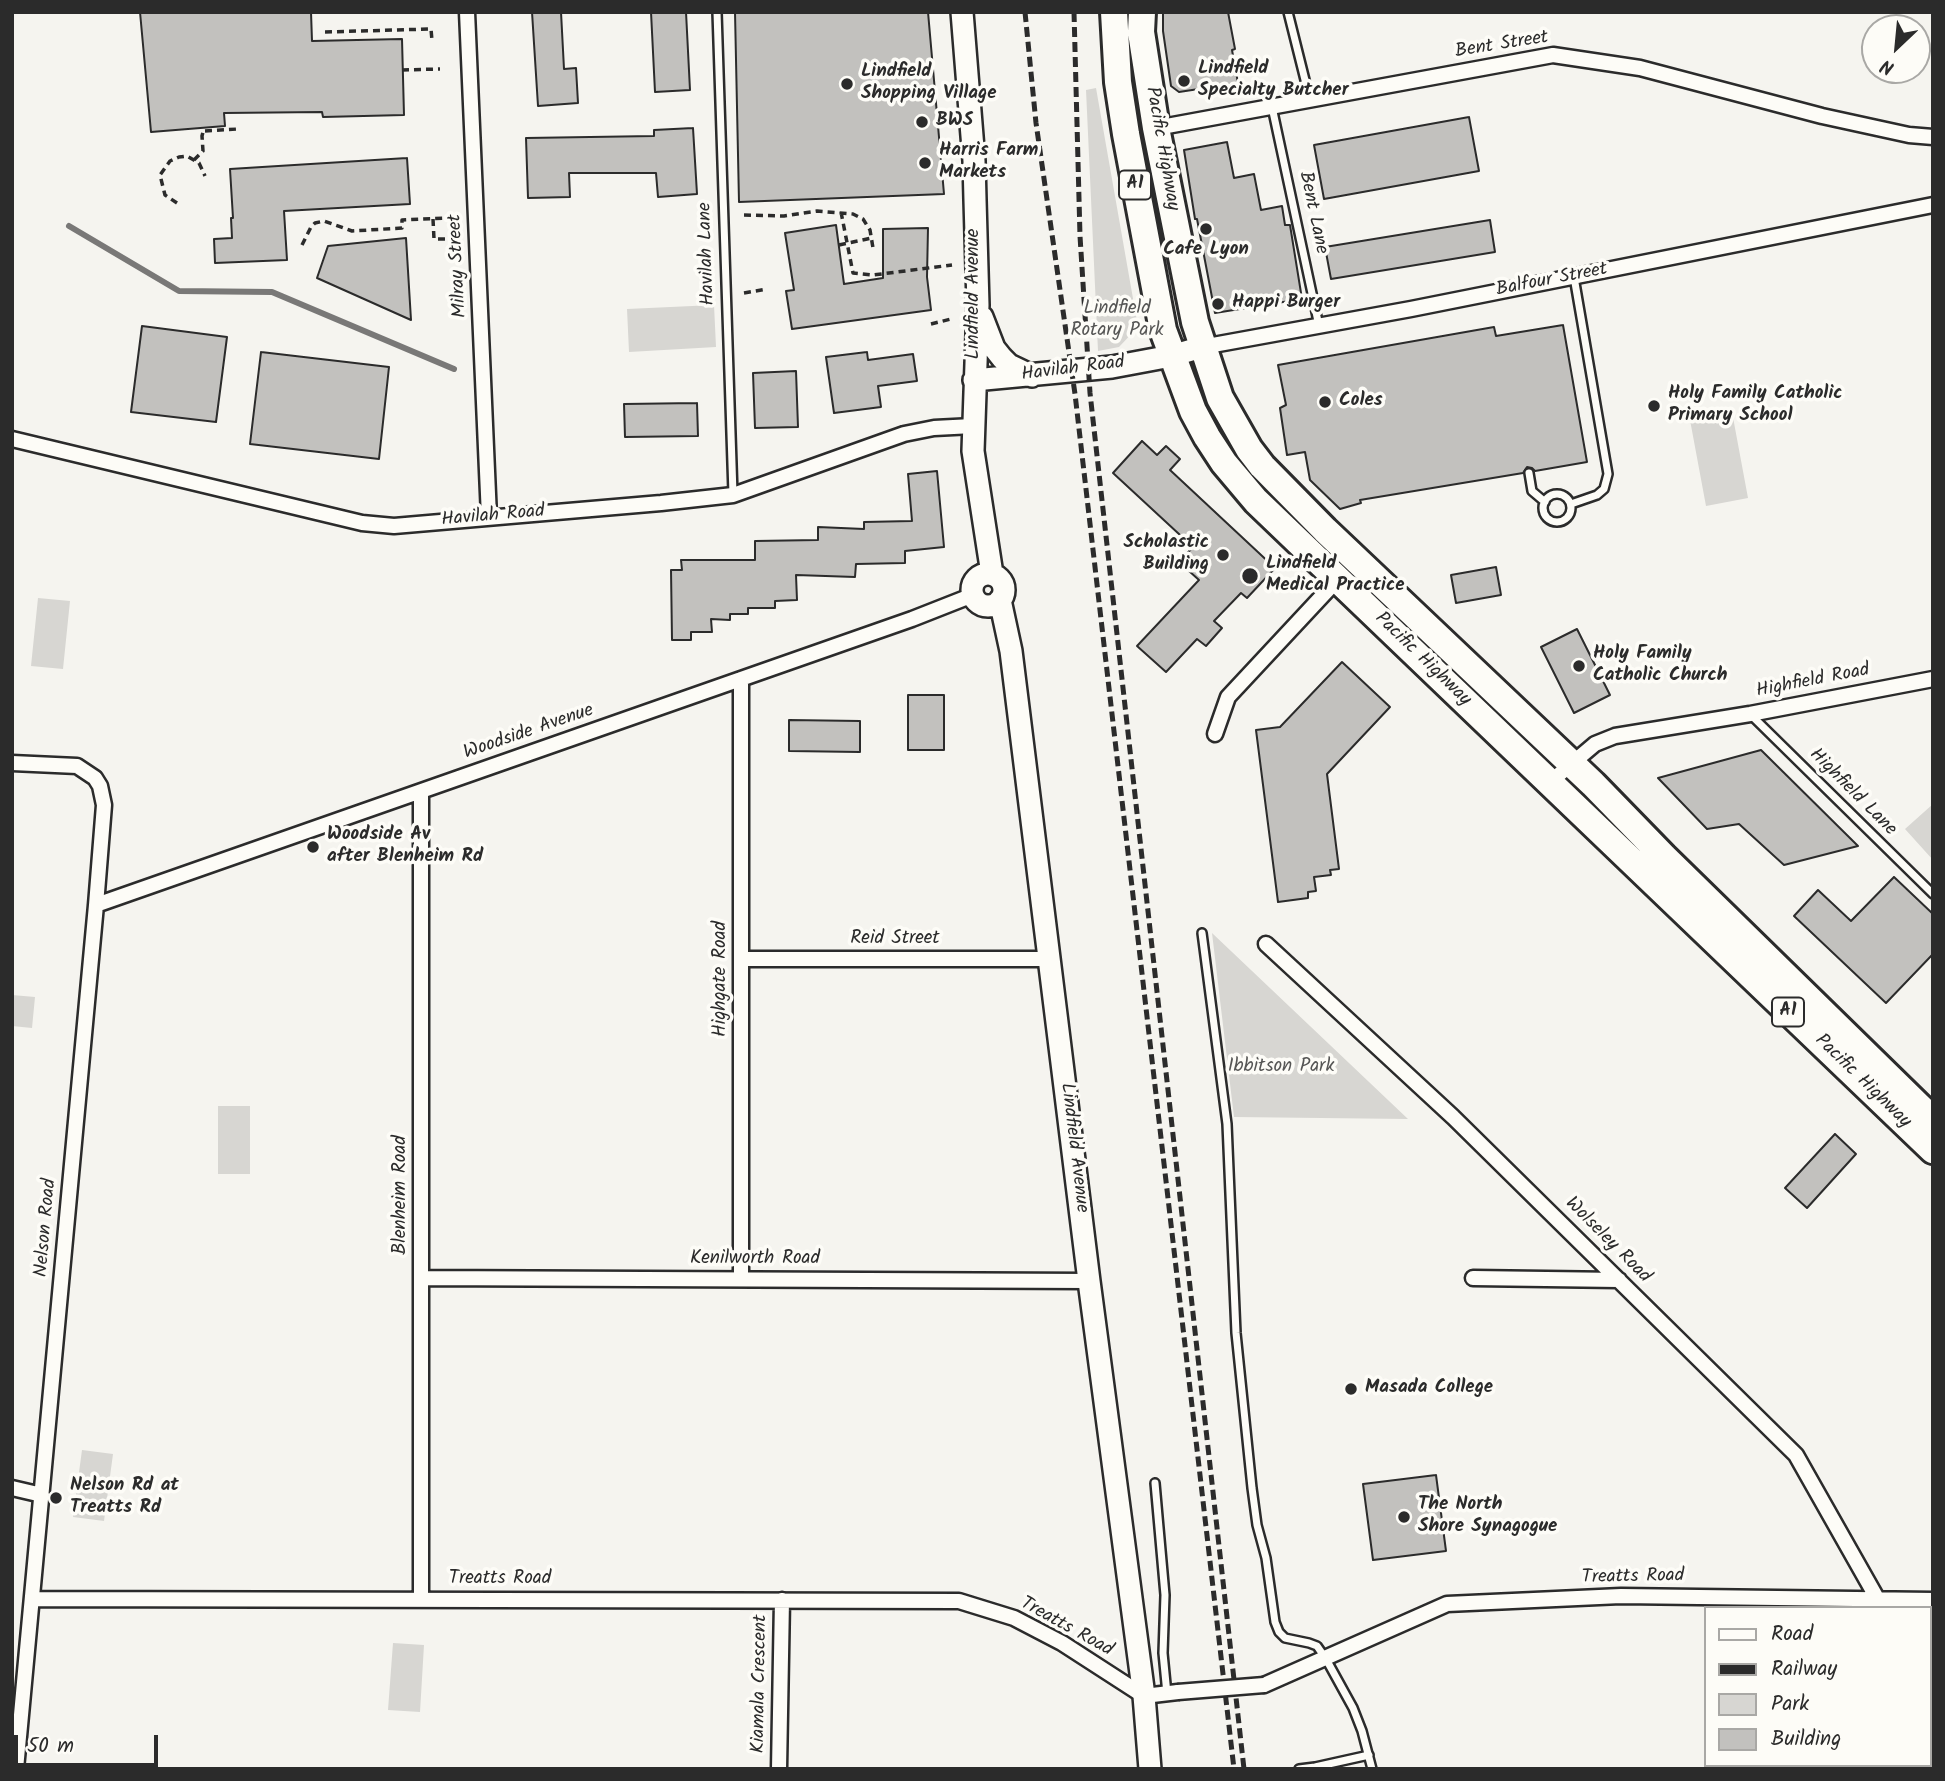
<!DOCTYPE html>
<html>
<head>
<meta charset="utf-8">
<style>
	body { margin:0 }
	#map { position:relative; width:1945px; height:1781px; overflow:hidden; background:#f5f4ef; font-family:Kalam,sans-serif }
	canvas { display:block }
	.frame { position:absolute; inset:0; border:14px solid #2b2b2b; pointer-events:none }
	.legend { position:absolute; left:1704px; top:1606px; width:228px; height:161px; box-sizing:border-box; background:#fdfcf7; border:2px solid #a9a8a5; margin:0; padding:9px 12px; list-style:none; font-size:21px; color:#2b2b2b }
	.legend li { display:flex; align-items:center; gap:14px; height:35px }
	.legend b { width:35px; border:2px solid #a9a8a5 }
	.north { position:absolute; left:1861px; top:14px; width:70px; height:70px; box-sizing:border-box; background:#fdfcf7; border:2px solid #a9a8a5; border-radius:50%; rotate:206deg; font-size:19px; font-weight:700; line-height:28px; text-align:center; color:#2b2b2b }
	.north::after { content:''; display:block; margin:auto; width:24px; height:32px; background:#2b2b2b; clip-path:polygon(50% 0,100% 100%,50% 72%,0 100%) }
	.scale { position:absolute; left:14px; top:1735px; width:144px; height:32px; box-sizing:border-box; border:4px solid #2b2b2b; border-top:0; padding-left:9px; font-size:21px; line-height:24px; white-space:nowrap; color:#2b2b2b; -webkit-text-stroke:5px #fdfcf7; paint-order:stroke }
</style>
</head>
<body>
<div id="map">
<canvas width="1945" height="1781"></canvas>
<div class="frame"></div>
<ul class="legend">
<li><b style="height:9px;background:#fdfcf7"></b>Road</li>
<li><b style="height:9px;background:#2b2b2b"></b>Railway</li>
<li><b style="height:19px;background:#d7d6d2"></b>Park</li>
<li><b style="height:19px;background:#c2c1be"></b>Building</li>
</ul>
<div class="north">N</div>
<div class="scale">50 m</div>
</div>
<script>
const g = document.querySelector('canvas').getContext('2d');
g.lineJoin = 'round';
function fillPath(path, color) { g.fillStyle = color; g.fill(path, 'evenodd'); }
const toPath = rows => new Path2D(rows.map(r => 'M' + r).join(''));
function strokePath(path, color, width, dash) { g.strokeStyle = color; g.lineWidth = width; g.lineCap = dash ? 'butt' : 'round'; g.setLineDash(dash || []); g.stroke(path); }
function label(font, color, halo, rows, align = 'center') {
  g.font = font + ' Kalam,sans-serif'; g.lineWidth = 7; g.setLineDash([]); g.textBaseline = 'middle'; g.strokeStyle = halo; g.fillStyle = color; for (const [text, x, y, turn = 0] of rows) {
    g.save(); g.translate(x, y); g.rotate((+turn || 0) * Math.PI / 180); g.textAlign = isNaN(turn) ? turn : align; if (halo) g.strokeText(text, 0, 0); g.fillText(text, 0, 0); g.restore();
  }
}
const green = toPath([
	[1096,88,1138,327,1119,347,1098,351,1086,90],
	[714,305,716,347,629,352,627,309],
	[1732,412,1748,498,1706,506,1690,420],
	[38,598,70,601,63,669,31,666],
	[1933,804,1933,860,1905,829],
	[1212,933,1408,1119,1234,1117],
	[12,995,35,997,32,1028,12,1026],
	[218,1106,250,1106,250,1174,218,1174],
	[82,1450,113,1454,104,1521,73,1517],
	[393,1643,424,1645,420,1712,388,1710]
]);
const stream = toPath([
	[69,226,179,291,272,292,454,369]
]);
const building = toPath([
	[140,12,311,12,312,41,402,39,404,115,323,117,322,112,224,113,225,126,151,132,140,12],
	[532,12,561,12,564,69,576,68,578,103,538,106,532,12],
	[651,12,686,12,690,90,655,92,651,12],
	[735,12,928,12,944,194,739,202,735,12],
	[1163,12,1228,12,1235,49,1232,50,1238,83,1179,92,1171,86,1163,31,1163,12],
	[1469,117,1479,171,1324,199,1314,145,1469,117],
	[693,128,697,194,658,197,656,173,569,173,570,197,528,198,526,138,654,136,654,130,693,128],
	[1227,142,1234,178,1254,174,1261,210,1282,206,1285,225,1290,225,1302,299,1215,313,1197,219,1195,219,1184,150,1227,142],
	[407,158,410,204,284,211,287,260,215,263,214,239,232,238,231,218,233,218,230,169,407,158],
	[1490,220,1495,252,1331,279,1325,247,1490,220],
	[836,225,844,284,883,278,883,229,928,228,927,277,931,310,792,329,786,291,794,290,785,233,836,225],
	[406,238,411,320,317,278,328,246,406,238],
	[1563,325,1587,462,1535,471,1532,468,1527,467,1523,473,1360,500,1361,503,1340,509,1310,480,1305,452,1287,455,1280,408,1286,405,1278,365,1494,327,1496,336,1563,325],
	[142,326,227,337,216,422,131,412,142,326],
	[261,352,389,367,379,459,250,444,261,352],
	[867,352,868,360,913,354,917,381,878,386,881,407,834,413,826,357,867,352],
	[796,371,798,427,755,428,753,373,796,371],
	[697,403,698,436,625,437,624,404,697,403],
	[1142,441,1157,455,1166,446,1180,459,1170,470,1275,568,1247,598,1241,593,1214,621,1222,628,1206,646,1197,639,1166,672,1137,646,1199,580,1179,562,1193,547,1113,473,1142,441],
	[937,471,944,547,905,551,905,563,856,564,855,577,796,575,797,600,775,601,775,608,748,608,748,614,730,614,730,620,711,619,712,632,691,632,691,640,672,640,671,570,682,570,681,560,755,560,755,541,818,540,818,527,864,529,864,522,912,521,908,474,937,471],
	[1496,567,1501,595,1456,603,1451,575,1496,567],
	[1577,629,1610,695,1574,713,1541,647,1577,629],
	[1342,662,1390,707,1327,774,1339,869,1330,870,1331,875,1314,877,1316,891,1308,892,1308,898,1278,902,1256,730,1280,727,1342,662],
	[908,695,944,695,944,750,908,750,908,695],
	[789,720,860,721,860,752,789,751,789,720],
	[1761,750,1858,846,1784,865,1739,824,1707,829,1658,778,1761,750],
	[1894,877,1933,914,1933,954,1886,1003,1794,916,1818,890,1851,921,1894,877],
	[1835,1134,1856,1154,1807,1208,1785,1188,1835,1134],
	[1436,1475,1446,1551,1373,1560,1363,1484,1436,1475]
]);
const path = toPath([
	[325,32,431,29,432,41],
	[402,70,440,69],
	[205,131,238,129],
	[194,160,203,151,202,136,204,128],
	[177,203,165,195,160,175,170,161,179,157,187,156,199,163,205,176],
	[841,212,853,273,873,275,952,265],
	[744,215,784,216,817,211,853,214,863,219,870,230,873,248],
	[433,219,434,239,447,239],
	[302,245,311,227,315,223,324,221,352,231,402,228,402,220,447,218],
	[839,245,872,238],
	[744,293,767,289],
	[931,324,951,319]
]);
const lane = toPath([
	[717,12,733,494],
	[1288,12,1310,100],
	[1272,107,1319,326],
	[1529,473,1532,491,1545,502],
	'1543 508a14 14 0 1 1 28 0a14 14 0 1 1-28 0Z',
	[1571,504,1597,495,1604,489,1608,474,1574,277],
	[1751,715,1933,894],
	[1202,933,1227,1124,1236,1333,1252,1488,1257,1525,1266,1558,1275,1622,1279,1632,1285,1638,1309,1643,1317,1646,1326,1659,1353,1708,1362,1731,1372,1769],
	[1155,1483,1165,1595,1163,1653,1167,1694],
	[1299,1769,1315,1767,1369,1755]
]);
const street = toPath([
	[467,12,489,517],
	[1156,128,1553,55,1640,68,1822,116,1909,135,1933,137],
	[1202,347,1411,309,1933,205],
	[12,439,362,523,394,526,661,503,733,495,904,434,934,428,973,426],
	[1215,734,1228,697,1338,579],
	[12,763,77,766,95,778,100,786,104,805,96,905,16,1769],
	[1549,783,1595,744,1615,736,1750,714,1933,679],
	[421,792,421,1599],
	[96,905,912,619,973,595],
	[1266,944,1453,1117,1796,1455,1878,1600],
	[741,959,1049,959],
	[421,1278,1089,1281],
	[1473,1278,1619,1280],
	[741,1279,741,679],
	[12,1488,42,1495],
	[32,1599,959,1601,1014,1618,1062,1643,1144,1696,1178,1692],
	[1264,1685,1447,1604,1621,1596,1933,1600],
	[779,1769,782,1600]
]);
const secondary = toPath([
	[962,12,974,161,975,200,978,305,973,451,992,574],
	[982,317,994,348,1002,358,1009,365,1032,376],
	[974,380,1112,367,1171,356,1202,347],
	'972 590a16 16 0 1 1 32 0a16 16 0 1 1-32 0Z',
	[1000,600,1011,651,1089,1281,1144,1696,1150,1769]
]);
const highway = toPath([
	[1114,12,1118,82,1126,134,1163,330,1193,411,1207,437,1224,463,1256,501,1933,1150],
	[1142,12,1141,32,1156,128,1195,322,1220,398,1249,449,1262,466,1325,530,1593,784,1664,857,1933,1120]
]);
const rail = toPath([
	[1025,12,1036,123,1075,394,1234,1769],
	[1074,12,1080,236,1090,393,1244,1769]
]);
const streetBridge = toPath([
	[1178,1692,1264,1685]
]);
const markers = [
	[1184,81,7,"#2b2b2b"],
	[847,84,7,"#2b2b2b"],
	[922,122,7,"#2b2b2b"],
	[925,163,7,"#2b2b2b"],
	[1206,229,7,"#2b2b2b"],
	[1218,304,7,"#2b2b2b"],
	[1325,402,7,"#2b2b2b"],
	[1654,406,7,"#2b2b2b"],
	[1223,555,7,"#2b2b2b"],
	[1250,576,9,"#2b2b2b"],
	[1579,666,7,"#2b2b2b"],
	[313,847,7,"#2b2b2b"],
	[1351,1389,7,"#2b2b2b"],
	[56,1498,7,"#2b2b2b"],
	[1404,1517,7,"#2b2b2b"]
];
const shields = [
	[1135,185,32],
	[1788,1012,32]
];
const shieldNames = [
	["A1",1135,185],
	["A1",1788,1012]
];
const streetNames = [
	["Bent Street",1502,46,-9],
	["Pacific Highway",1161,149,80],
	["Bent Lane",1312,213,78],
	["Havilah Lane",708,254,-92],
	["Milray Street",459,266,-93],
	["Balfour Street",1552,281,-11],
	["Lindfield Avenue",975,294,-90],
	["Havilah Road",1073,370,-7],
	["Havilah Road",493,517,-5],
	["Pacific Highway",1422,660,44],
	["Highfield Road",1813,682,-11],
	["Woodside Avenue",529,733,-19],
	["Highfield Lane",1852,793,45],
	["Reid Street",895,940],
	["Highgate Road",722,979,-90],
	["Pacific Highway",1862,1082,44],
	["Lindfield Avenue",1073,1148,83],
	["Blenheim Road",402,1195,-90],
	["Nelson Road",47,1228,-85],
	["Wolseley Road",1607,1241,45],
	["Kenilworth Road",755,1260],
	["Treatts Road",1633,1578,-1],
	["Treatts Road",500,1580],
	["Treatts Road",1066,1628,29],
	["Kiamala Crescent",761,1684,-89]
];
const poiNames = [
	["Lindfield",1198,70],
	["Specialty Butcher",1198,92],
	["Lindfield",861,73],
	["Shopping Village",861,95],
	["BWS",936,122],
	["Harris Farm",939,152],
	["Markets",939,174],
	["Cafe Lyon",1206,251,"center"],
	["Happi Burger",1232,304],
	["Holy Family Catholic",1668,395],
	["Primary School",1668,417],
	["Coles",1339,402],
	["Scholastic",1209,544,"right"],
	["Building",1209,566,"right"],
	["Lindfield",1266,565],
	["Medical Practice",1266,587],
	["Holy Family",1593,655],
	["Catholic Church",1593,677],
	["Woodside Av",327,836],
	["after Blenheim Rd",327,858],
	["Masada College",1365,1389],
	["Nelson Rd at",70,1487],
	["Treatts Rd",70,1509],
	["The North",1418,1506],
	["Shore Synagogue",1418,1528]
];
const parkNames = [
	["Lindfield",1117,310],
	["Rotary Park",1117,332],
	["Ibbitson Park",1281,1068]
];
fillPath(green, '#d7d6d2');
strokePath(stream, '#797877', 6);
fillPath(building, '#c2c1be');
strokePath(building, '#2b2b2b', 2);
strokePath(lane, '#2b2b2b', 12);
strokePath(street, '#2b2b2b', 19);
strokePath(secondary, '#2b2b2b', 26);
strokePath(highway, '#2b2b2b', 32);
strokePath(path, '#2b2b2b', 3.5, [7, 5]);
strokePath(lane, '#fdfcf7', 7);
strokePath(street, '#fdfcf7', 14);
strokePath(secondary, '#fdfcf7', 21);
strokePath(highway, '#fdfcf7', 26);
strokePath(rail, '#2b2b2b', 5, [10, 5]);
strokePath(streetBridge, '#2b2b2b', 19, []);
strokePath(streetBridge, '#fdfcf7', 14);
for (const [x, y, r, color] of markers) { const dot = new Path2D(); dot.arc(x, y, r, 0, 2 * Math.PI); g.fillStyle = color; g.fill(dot); strokePath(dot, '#fdfcf7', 2.5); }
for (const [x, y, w] of shields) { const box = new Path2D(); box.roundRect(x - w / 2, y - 14.5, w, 29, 5); g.fillStyle = '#fdfcf7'; g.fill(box); strokePath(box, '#2b2b2b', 2); }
label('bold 18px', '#2b2b2b', null, shieldNames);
label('19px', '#2b2b2b', '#fdfcf7', streetNames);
label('bold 19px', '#2b2b2b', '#fdfcf7', poiNames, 'left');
label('19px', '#565655', '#fdfcf7', parkNames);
</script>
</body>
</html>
